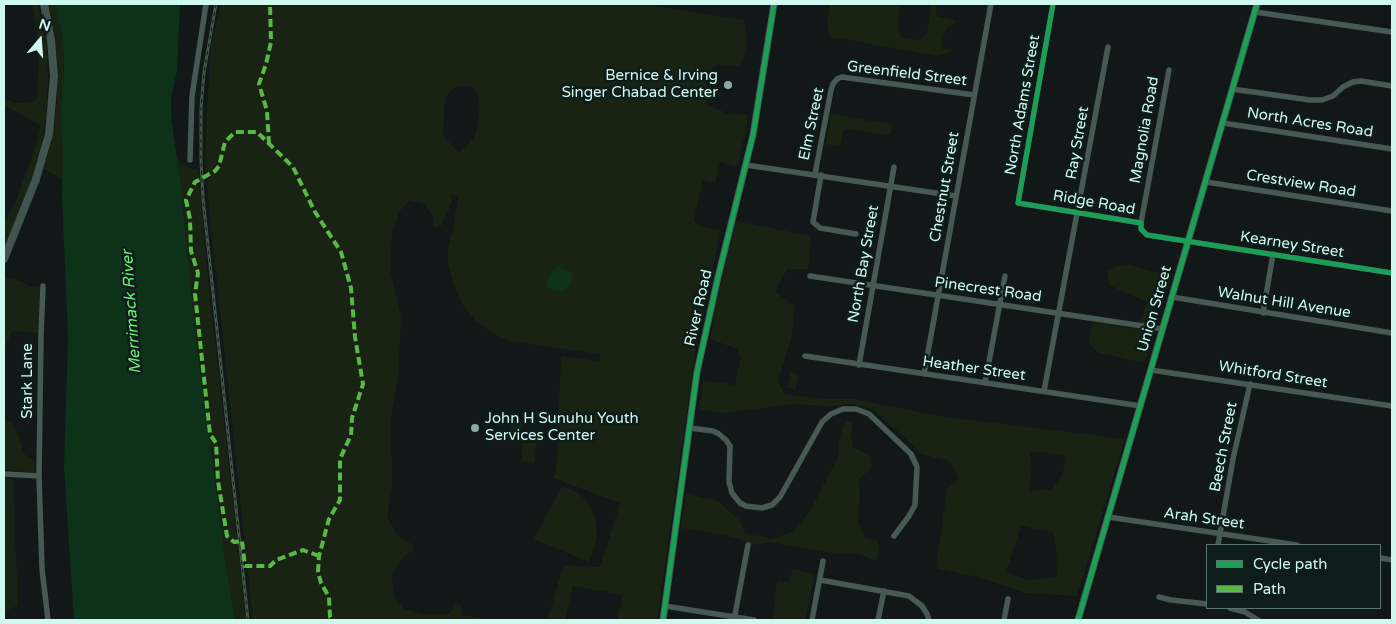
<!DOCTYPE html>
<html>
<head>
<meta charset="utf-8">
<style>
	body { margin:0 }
	#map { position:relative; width:1396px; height:624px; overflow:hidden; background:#121818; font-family:"Varela Round",sans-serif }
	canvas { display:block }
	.frame { position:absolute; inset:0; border:5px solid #cff9ef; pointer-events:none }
	.legend { position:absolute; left:1206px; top:544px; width:175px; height:65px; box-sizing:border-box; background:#0e1c1a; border:1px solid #5b746f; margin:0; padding:6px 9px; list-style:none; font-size:15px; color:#cff9ef }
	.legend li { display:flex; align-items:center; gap:10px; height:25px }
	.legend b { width:25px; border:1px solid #5b746f }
	.north { position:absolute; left:15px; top:15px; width:50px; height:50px; -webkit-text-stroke:4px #0e1c1a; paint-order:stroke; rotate:18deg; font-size:14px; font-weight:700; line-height:20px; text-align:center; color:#cff9ef }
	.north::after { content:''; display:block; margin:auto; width:18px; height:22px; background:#cff9ef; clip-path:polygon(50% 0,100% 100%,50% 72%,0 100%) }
</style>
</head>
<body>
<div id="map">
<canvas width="1396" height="624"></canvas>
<div class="frame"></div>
<ul class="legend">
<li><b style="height:6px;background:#1a9f57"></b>Cycle path</li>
<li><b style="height:6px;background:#58b947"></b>Path</li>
</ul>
<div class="north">N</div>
</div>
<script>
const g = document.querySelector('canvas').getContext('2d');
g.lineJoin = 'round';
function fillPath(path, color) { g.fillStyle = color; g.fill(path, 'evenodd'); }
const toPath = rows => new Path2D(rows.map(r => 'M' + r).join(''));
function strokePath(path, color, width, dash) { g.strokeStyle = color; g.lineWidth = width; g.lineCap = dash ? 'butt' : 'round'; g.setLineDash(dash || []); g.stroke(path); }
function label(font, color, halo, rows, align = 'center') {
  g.font = font + ' "Varela Round",sans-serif'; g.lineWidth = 5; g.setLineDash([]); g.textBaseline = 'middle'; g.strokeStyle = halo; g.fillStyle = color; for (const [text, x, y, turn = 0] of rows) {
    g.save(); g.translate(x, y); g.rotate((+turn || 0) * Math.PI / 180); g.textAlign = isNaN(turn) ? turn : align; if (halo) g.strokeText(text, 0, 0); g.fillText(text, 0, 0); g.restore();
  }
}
const green = toPath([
	[32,4,38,4,47,49,48,83,46,116,41,146,30,183,4,248,4,222,15,203,35,149,41,126,4,105,4,96,6,99,16,103,32,102,37,99,39,44],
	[48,4,54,4,63,40,64,74,63,179,44,169,52,138,57,103,58,69,54,30],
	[221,4,642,4,744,20,747,40,743,60,738,66,717,64,708,73,706,104,728,114,748,115,745,135,737,167,720,162,715,183,703,180,694,220,698,226,721,230,697,340,657,620,617,620,623,595,573,586,565,620,547,620,564,565,600,567,620,503,553,478,556,473,561,356,600,361,600,354,510,341,492,333,476,321,463,305,454,286,448,263,448,249,453,229,458,196,451,195,452,201,441,226,433,228,433,217,424,204,409,200,399,212,392,235,390,269,401,317,398,380,392,408,390,449,392,461,392,489,387,516,397,535,413,545,413,550,401,559,392,576,394,597,404,609,422,614,442,615,450,613,457,603,462,606,461,615,492,620,253,620,210,217,205,160,207,109,211,46],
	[456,86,473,88,477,92,480,110,478,124,475,135,469,144,459,153,445,138,443,132,445,98],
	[830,4,900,4,898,30,902,38,919,40,927,34,931,4,937,4,936,16,957,21,947,28,942,41,941,48,952,50,947,54,936,56,850,40,830,38,827,22],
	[831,114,889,124,892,126,891,135,847,129,843,132,840,147,826,144],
	[175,156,185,166,192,169,198,169,207,269,246,620,235,620,225,558,196,338,180,179],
	[735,221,811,236,808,269,787,269,775,292,795,306,791,339,778,380,784,394,823,399,854,399,945,417,1125,439,1077,596,1026,593,977,577,936,568,947,489,959,478,950,461,921,454,909,441,872,409,853,404,829,406,793,404,724,413,699,410,703,380,735,385,741,357,737,349,710,339,715,308],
	[1041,452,1065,456,1063,473,1052,489,1029,491,1032,466,1030,453],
	[1021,526,1053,532,1056,548,1057,577,1029,580,1006,572],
	[1125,264,1170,276,1145,363,1099,353,1089,344,1092,322,1137,329,1147,302,1109,285,1107,270],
	[4,278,22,281,28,286,41,287,39,333,12,331,4,349],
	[791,372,799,374,795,390,787,387],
	[4,419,15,425,24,454,36,461,35,470,34,473,4,470],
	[511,419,523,420,523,431,511,431],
	[846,421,853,422,851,434,853,447,872,457,871,468,859,479,860,496,858,521,865,538,877,540,879,547,877,561,859,554,837,554,769,542,754,545,734,537,681,528,686,494,718,501,739,520,745,533,771,539,792,532,810,511,838,457,840,436],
	[522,443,536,443,535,462,522,461],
	[4,477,13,479,18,606,7,610,6,620,4,620],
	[562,486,574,491,584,498,594,514,596,522,597,539,589,562,534,539],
	[793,569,815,574,805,620,784,620,773,618,777,581,789,582]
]);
const water = toPath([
	[54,4,180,4,177,71,171,98,171,117,180,179,196,338,225,558,235,620,74,620,64,467,68,338,62,196,63,156,61,109,64,73,63,40],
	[557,267,566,270,572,274,572,280,569,286,563,291,552,290,547,286,547,281,552,271]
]);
const minor = toPath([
	[1053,4,1018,203,1141,223,1141,229,1147,235,1392,273],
	[1255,12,1392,32],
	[1232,89,1310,100,1322,100,1333,96,1343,87,1353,82,1361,81,1392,86],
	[1223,123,1392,149],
	[190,160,192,96,206,4],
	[746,165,956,196],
	[815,174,831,90,833,84,837,79,842,77,974,95],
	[821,175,813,222,820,228,856,234],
	[1206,182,1392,211],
	[1141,223,1169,70],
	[810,276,1163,329],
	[43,286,41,336,39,476,42,569,48,620],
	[1172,297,1392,333],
	[1263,313,1273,254],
	[805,356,1141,406],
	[859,365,894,167],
	[1151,370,1392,406],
	[924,374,991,4],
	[985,383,1005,276],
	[1044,391,1108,47],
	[690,428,713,431,719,434,726,440,730,446,729,482,732,493,740,503,746,506,762,508,772,505,780,497,822,422,831,414,843,409,856,409,869,414,911,454,917,467,915,505,909,516,894,536],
	[4,474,39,476],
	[1108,517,1297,545],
	[1218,545,1233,459,1250,384],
	[1380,558,1392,560],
	[820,580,909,596,922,606,927,614,929,620],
	[1159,597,1171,600,1207,604],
	[665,606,754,620],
	[1230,608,1245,612,1258,620],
	[734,620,748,545],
	[812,620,823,561],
	[878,620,884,591],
	[1004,620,1008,599]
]);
const tertiary = toPath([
	[663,620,697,372,718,277,753,135,774,4],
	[1078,620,1257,4]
]);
const secondary = toPath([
	[4,259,36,179,49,134,54,76,51,40,44,4]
]);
const rail = toPath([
	[216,4,204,72,201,108,201,161,203,199,248,620]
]);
const quiet = toPath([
	[269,144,267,111,259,84,266,64,271,42,270,4],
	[319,556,303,550,276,560,270,566,245,566,242,541,234,542,227,536,218,481,216,443,210,434,195,294,198,273,191,251,190,219,186,200,195,182,215,171,219,166,225,142,235,132,257,132,293,167,315,212,341,252,351,288,355,337,363,384,352,418,351,435,340,459,340,500,329,519,319,556,318,572,321,583,329,597,330,617,334,620]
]);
const cycleway = toPath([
	[1053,4,1018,203,1141,223,1141,229,1147,235,1392,273],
	[663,620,697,372,718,277,753,135,774,4],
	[1078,620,1257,4]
]);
const markers = [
	[728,85,5,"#8daaa4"],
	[475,428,5,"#8daaa4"]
];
const streetNames = [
	["Greenfield Street",907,74,7],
	["North Adams Street",1023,105,-80],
	["North Acres Road",1310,123,9],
	["Elm Street",812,124,-78],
	["Magnolia Road",1145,130,-80],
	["Ray Street",1078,143,-80],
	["Crestview Road",1301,184,9],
	["Chestnut Street",945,187,-80],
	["Ridge Road",1094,203,10],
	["Kearney Street",1292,245,9],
	["North Bay Street",864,264,-80],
	["Pinecrest Road",988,290,8],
	["Walnut Hill Avenue",1284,303,9],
	["River Road",699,308,-77],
	["Union Street",1155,309,-74],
	["Heather Street",974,369,8],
	["Whitford Street",1273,375,9],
	["Stark Lane",28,381,-90],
	["Beech Street",1224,447,-79],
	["Arah Street",1204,519,8]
];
const poiNames = [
	["Bernice & Irving",718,76],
	["Singer Chabad Center",718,93],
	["John H Sunuhu Youth",485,419,"left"],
	["Services Center",485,436,"left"]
];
const waterNames = [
	["Merrimack River",132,312,-94]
];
fillPath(green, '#192313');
fillPath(water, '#0e3219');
strokePath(minor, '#485954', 5.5);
strokePath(tertiary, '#485954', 7);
strokePath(secondary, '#42544f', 8);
strokePath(rail, '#435946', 3);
strokePath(rail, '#0e1c1a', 1, [4]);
strokePath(quiet, '#58b947', 4, [8, 4]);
strokePath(cycleway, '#1a9f57', 5);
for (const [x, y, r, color] of markers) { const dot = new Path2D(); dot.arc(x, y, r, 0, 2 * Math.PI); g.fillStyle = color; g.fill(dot); strokePath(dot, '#0e1c1a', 2); }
label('15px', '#cff9ef', '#0e1c1a', streetNames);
label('15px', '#cff9ef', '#0e1c1a', poiNames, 'right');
label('italic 16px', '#6aec77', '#0e1c1a', waterNames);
</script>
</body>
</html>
